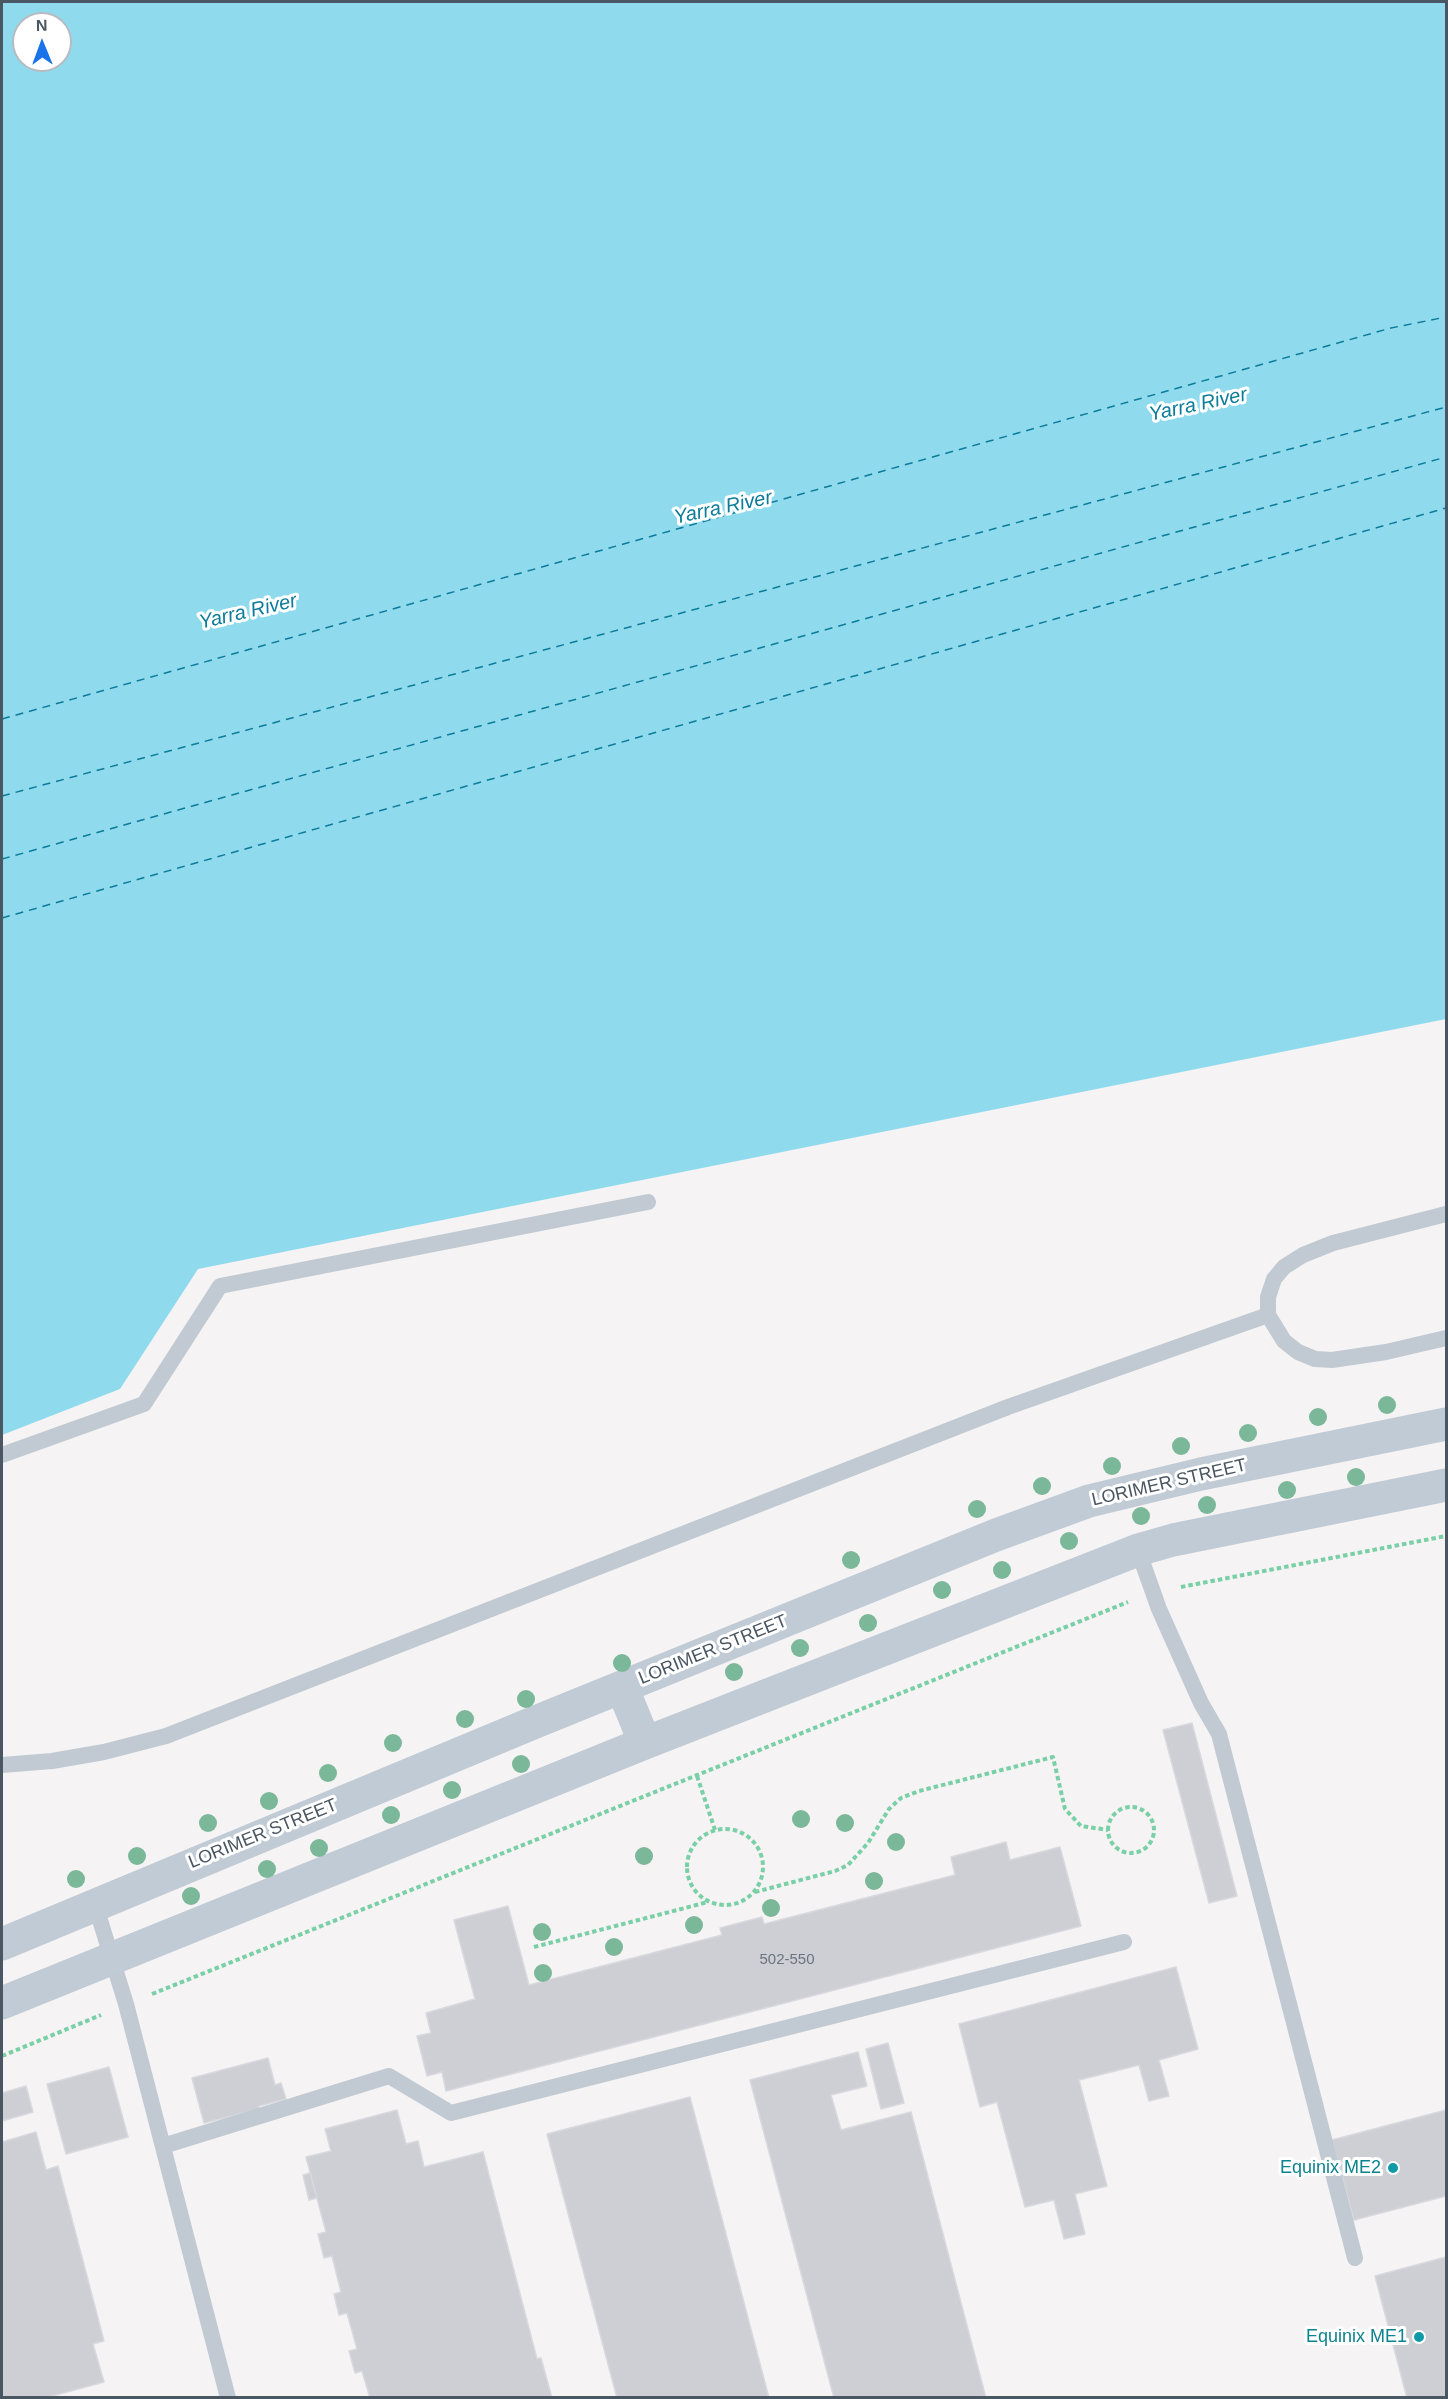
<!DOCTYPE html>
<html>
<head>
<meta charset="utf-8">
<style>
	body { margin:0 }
	#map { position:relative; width:1448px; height:2399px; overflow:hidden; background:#f5f3f3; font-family:Arial,sans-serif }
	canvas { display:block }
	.frame { position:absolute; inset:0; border:3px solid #4a5661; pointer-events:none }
	.north { position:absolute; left:12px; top:12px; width:60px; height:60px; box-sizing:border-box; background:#fff; border:2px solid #b7bbc0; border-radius:50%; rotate:359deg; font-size:16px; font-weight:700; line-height:24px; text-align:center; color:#4a5661 }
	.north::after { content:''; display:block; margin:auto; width:21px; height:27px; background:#1a73e8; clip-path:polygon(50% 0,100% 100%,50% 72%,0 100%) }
</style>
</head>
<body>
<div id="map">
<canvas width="1448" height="2399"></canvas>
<div class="frame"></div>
<div class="north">N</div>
</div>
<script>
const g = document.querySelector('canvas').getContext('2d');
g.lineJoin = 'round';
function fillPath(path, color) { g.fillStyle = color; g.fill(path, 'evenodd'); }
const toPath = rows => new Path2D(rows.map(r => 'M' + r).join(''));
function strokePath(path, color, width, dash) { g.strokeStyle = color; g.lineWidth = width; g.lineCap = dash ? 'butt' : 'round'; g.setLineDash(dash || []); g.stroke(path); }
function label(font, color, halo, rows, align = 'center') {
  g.font = font + ' Arial,sans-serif'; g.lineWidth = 6; g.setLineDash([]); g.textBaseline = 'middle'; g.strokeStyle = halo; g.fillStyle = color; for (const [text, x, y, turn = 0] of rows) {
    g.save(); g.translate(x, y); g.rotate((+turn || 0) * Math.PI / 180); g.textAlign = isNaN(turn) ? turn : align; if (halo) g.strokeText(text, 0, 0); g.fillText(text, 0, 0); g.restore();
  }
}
const water = toPath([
	[2,2,1446,2,1446,1019,198,1269,120,1389,2,1435],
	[24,24,60,24,60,60,24,60]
]);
const ferry = toPath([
	[2,719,1391,328,1446,317],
	[2,796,1446,407],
	[2,859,1446,457],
	[2,918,1446,508]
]);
const building = toPath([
	[1192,1723,1237,1896,1209,1903,1163,1730,1192,1723],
	[1006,1842,1010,1860,1060,1847,1081,1926,446,2091,442,2072,427,2076,417,2036,431,2033,426,2013,475,1999,454,1920,508,1906,529,1985,722,1935,720,1928,762,1917,764,1924,955,1875,951,1857,1006,1842],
	[1176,1967,1198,2049,1159,2060,1169,2096,1149,2101,1139,2065,1079,2080,1107,2186,1075,2194,1085,2234,1064,2239,1054,2200,1025,2207,997,2102,980,2107,959,2024,1176,1967],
	[888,2043,904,2103,881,2109,866,2049,888,2043],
	[858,2052,867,2086,831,2095,841,2130,911,2112,986,2398,834,2398,750,2080,858,2052],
	[268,2058,275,2085,281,2083,286,2099,259,2106,259,2109,204,2123,192,2078,268,2058],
	[109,2067,128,2137,66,2154,47,2084,109,2067],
	[26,2086,33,2112,2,2121,2,2093,26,2086],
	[690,2097,769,2398,617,2398,547,2134,690,2097],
	[397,2110,406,2144,418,2141,424,2167,483,2152,537,2359,541,2358,552,2398,370,2398,362,2371,355,2373,349,2351,357,2349,347,2313,339,2315,334,2294,341,2292,332,2256,324,2258,318,2234,326,2232,306,2157,331,2151,325,2129,397,2110],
	[1446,2110,1446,2196,1354,2220,1332,2140,1446,2110],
	[36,2132,46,2170,58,2166,104,2341,93,2344,104,2382,45,2398,2,2398,2,2142,36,2132],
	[310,2173,317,2198,309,2200,303,2175,310,2173],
	[1446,2257,1446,2398,1407,2398,1375,2276,1446,2257]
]);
const path = toPath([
	[1181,1587,1446,1536],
	[697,1776,715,1830],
	'1108 1830a23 23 0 1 1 46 0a23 23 0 1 1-46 0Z',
	'687 1867a38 38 0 1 1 76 0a38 38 0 1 1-76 0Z',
	[755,1892,835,1871,848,1865,868,1843,889,1809,901,1798,919,1791,1053,1757,1065,1809,1081,1826,1108,1830],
	[534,1947,708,1902],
	[152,1994,1128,1602],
	[2,2056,101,2015]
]);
const service = toPath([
	[1446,1214,1333,1243,1303,1255,1284,1267,1274,1279,1268,1297,1268,1315,1284,1341,1298,1352,1315,1359,1332,1360,1386,1352,1446,1338],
	[2,1455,144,1404,220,1286,648,1202],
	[1138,1550,1159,1609,1201,1703,1219,1734,1355,2258],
	[2,1765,52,1761,104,1752,166,1736,1008,1407,1268,1315],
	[95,1904,126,2004,228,2398],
	[163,2146,389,2076,451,2113,1124,1942]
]);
const secondary = toPath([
	[622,1687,645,1743],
	[2,1944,533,1723,996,1535,1089,1501,1201,1474,1446,1424],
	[2,2003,645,1743,1138,1550,1173,1540,1446,1485]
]);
const trees = [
	[1387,1405],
	[1318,1417],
	[1248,1433],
	[1181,1446],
	[1112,1466],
	[1356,1477],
	[1042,1486],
	[1287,1490],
	[1207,1505],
	[977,1509],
	[1141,1516],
	[1069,1541],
	[851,1560],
	[1002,1570],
	[942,1590],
	[868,1623],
	[800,1648],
	[622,1663],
	[734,1672],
	[526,1699],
	[465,1719],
	[393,1743],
	[521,1764],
	[328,1773],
	[452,1790],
	[269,1801],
	[391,1815],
	[801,1819],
	[208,1823],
	[845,1823],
	[896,1842],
	[319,1848],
	[137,1856],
	[644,1856],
	[267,1869],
	[76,1879],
	[874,1881],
	[191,1896],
	[771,1908],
	[694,1925],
	[542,1932],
	[614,1947],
	[543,1973]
];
const markers = [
	[1393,2168,6,"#0f9aa8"],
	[1419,2337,6,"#0f9aa8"]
];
const numberNames = [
	["502-550",787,1960]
];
const streetNames = [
	["LORIMER STREET",1169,1483,-13],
	["LORIMER STREET",713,1650,-22],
	["LORIMER STREET",263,1834,-22]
];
const cultureNames = [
	["Equinix ME2",1381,2168],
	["Equinix ME1",1407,2337]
];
const waterNames = [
	["Yarra River",1198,405,-12],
	["Yarra River",723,508,-12],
	["Yarra River",248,612,-13]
];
fillPath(water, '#90daee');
strokePath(ferry, '#0c7c9b', 1.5, [8, 6]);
fillPath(building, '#cdcfd5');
strokePath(building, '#d7d9de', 1.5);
strokePath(path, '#7ad0a6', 4, [4.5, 3]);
strokePath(service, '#c1cad2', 16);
strokePath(secondary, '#c1cbd6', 33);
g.fillStyle = '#7bb799';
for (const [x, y] of trees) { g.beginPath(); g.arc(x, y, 9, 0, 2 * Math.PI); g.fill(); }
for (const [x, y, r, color] of markers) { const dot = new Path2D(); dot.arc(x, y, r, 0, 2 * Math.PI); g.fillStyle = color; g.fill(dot); strokePath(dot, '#fff', 2); }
label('15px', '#6b747e', null, numberNames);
label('18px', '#4a5661', '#fff', streetNames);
label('18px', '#0d838f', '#fff', cultureNames, 'right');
label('italic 20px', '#0c7c9b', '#fff', waterNames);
</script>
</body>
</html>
